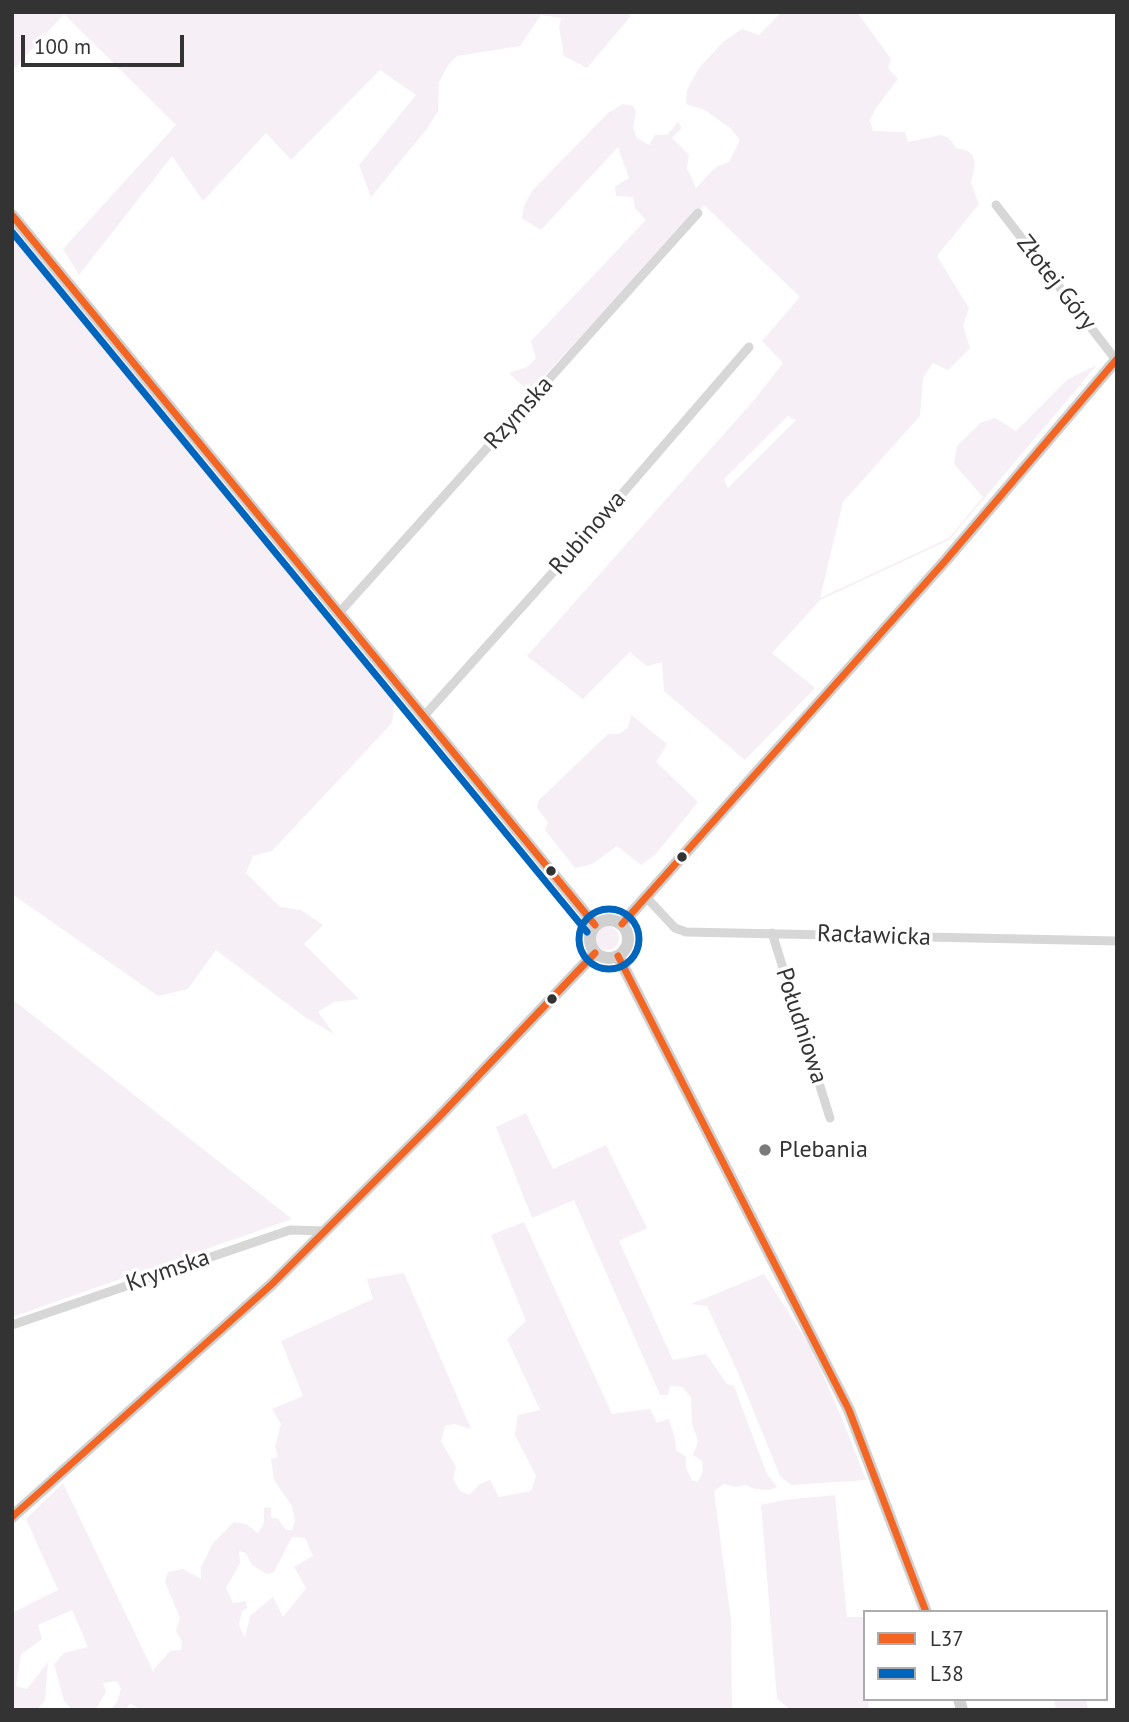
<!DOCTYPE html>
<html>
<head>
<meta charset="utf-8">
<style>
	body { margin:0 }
	#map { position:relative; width:1129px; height:1722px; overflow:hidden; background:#fff; font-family:"PT Sans",sans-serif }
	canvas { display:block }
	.frame { position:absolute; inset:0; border:14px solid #333; pointer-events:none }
	.legend { position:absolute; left:863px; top:1610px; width:245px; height:91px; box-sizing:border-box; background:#fff; border:2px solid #adadad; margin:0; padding:9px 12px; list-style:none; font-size:21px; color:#333 }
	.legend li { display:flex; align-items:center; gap:14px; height:35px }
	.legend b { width:35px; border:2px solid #adadad }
	.scale { position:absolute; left:21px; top:35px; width:163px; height:32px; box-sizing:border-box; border:4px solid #333; border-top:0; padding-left:9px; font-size:21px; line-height:24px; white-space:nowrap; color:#333; -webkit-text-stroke:5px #fff; paint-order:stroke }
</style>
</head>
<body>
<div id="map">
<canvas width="1129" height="1722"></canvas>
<div class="frame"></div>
<ul class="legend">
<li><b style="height:9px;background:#f26522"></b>L37</li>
<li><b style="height:9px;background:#0065bd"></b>L38</li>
</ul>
<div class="scale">100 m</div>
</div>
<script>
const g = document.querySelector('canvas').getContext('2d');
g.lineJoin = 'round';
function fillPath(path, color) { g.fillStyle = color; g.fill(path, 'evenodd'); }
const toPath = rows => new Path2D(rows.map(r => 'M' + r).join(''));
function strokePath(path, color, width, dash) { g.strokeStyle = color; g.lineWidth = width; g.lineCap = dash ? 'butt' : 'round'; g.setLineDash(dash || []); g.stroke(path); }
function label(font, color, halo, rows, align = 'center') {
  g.font = font + ' "PT Sans",sans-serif'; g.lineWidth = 7; g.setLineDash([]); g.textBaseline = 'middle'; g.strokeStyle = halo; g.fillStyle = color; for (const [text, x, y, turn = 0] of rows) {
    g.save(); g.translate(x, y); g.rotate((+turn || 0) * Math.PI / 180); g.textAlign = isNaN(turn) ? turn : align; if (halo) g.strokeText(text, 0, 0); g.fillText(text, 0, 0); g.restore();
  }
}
const green = toPath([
	[12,12,630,12,630,17,587,68,564,56,559,27,561,18,541,15,520,46,457,56,449,64,439,82,438,111,426,130,371,197,359,165,416,95,380,70,291,160,266,133,203,201,172,156,79,275,63,249,176,125,64,14,12,71],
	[782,12,857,12,891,59,888,68,898,79,876,108,870,120,873,131,905,132,908,142,941,135,949,138,956,148,968,151,973,156,975,164,971,183,979,204,937,256,969,308,963,326,970,348,948,370,933,363,923,378,920,416,843,502,820,598,949,538,983,497,954,464,957,446,980,423,995,418,1016,431,1068,379,1097,365,949,540,820,600,772,653,815,688,745,760,664,691,662,662,647,666,630,652,583,699,527,656,755,399,783,363,762,341,800,297,704,205,529,392,509,373,527,367,536,358,531,341,646,220,635,208,633,197,616,196,615,187,629,178,618,147,541,230,522,218,524,206,532,191,608,113,623,104,633,106,636,112,633,128,637,138,649,145,655,135,667,135,678,122,682,128,672,138,689,155,687,168,696,188,716,167,729,162,740,140,730,128,705,110,686,104,687,90,699,68,723,42,742,29,759,35],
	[789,415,790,418,796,420,728,488,724,479],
	[12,218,395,699,392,723,272,851,253,856,246,873,280,907,301,910,323,925,304,944,359,999,334,1002,318,1012,334,1034,305,1017,216,950,188,989,158,996,12,894],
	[631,715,667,744,656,762,698,802,656,854,641,865,617,846,592,864,575,868,545,830,548,822,537,808,538,801,608,734,619,734,628,728],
	'595 938a12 12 0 1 1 24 0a12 12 0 1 1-24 0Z',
	[12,999,292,1219,12,1317],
	[526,1113,553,1169,606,1145,647,1228,619,1241,673,1360,706,1354,727,1384,734,1386,767,1474,777,1487,768,1490,755,1489,745,1485,736,1487,724,1484,714,1491,731,1620,732,1710,142,1710,130,1704,125,1710,110,1710,117,1702,121,1689,117,1681,103,1683,106,1692,95,1710,72,1710,64,1701,54,1664,64,1653,88,1647,72,1610,38,1625,42,1639,21,1654,16,1686,27,1689,48,1662,45,1701,36,1710,12,1710,12,1613,58,1590,26,1519,63,1483,154,1673,154,1669,170,1651,181,1650,182,1641,176,1631,180,1618,165,1582,168,1572,183,1569,201,1579,201,1567,213,1543,234,1522,246,1524,258,1533,264,1523,264,1508,271,1507,271,1517,278,1519,286,1530,292,1530,295,1521,292,1506,274,1480,271,1459,278,1457,275,1447,281,1424,272,1409,303,1396,281,1341,373,1299,367,1279,404,1273,471,1429,454,1424,445,1426,441,1441,456,1467,453,1479,460,1491,469,1495,480,1484,490,1480,499,1497,531,1491,536,1476,515,1435,518,1415,540,1410,507,1339,526,1321,491,1235,524,1222,612,1414,650,1409,657,1423,669,1419,675,1438,676,1450,686,1457,686,1468,692,1480,697,1482,703,1472,702,1461,693,1455,698,1441,692,1424,691,1398,683,1387,670,1386,668,1395,660,1395,574,1200,532,1218,496,1127],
	[292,1537,305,1538,313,1556,294,1567,306,1588,283,1617,273,1597,250,1616,245,1638,239,1625,242,1611,247,1608,246,1601,233,1603,226,1588,240,1563,239,1551,246,1553,252,1565,267,1574,274,1572],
	[764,1274,810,1346,841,1416,866,1480,791,1485,780,1476,738,1373,707,1306,691,1304],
	[835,1495,847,1617,865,1617,865,1699,869,1699,869,1710,791,1710,777,1699,761,1505,783,1500],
	[1054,1699,1086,1699,1088,1710,1056,1710]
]);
const street = toPath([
	[996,205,1116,360],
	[339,613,698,213],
	[424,716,590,531,749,347],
	[646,897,675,928,686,932,1117,941],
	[772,933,830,1118],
	[12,1325,290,1230,326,1231]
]);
const secondary = toPath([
	[12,215,595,925],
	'590 939a19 19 0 1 1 38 0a19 19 0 1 1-38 0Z',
	[622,924,946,560,1117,359],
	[618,956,849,1410,926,1612],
	[12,1517,272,1284,438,1118,595,953],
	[959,1699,962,1710]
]);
const bus1 = toPath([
	[12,215,595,925],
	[622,924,946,560,1117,359],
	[618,956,849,1410,926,1612],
	[12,1517,272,1284,438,1118,595,953]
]);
const bus2 = toPath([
	[12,232,587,932],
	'579 939a30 30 0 1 1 60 0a30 30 0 1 1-60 0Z'
]);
const markers = [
	[682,857,6,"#333"],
	[551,871,6,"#333"],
	[552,999,6,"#333"],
	[765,1150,7,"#7a7a7a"]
];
const streetNames = [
	["Złotej Góry",1056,283,52],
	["Rzymska",519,413,-48],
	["Rubinowa",588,533,-49],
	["Racławicka",874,936,2],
	["Południowa",801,1026,72],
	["Krymska",168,1271,-19]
];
const poiNames = [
	["Plebania",779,1150]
];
fillPath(green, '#f6eff5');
strokePath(street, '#d7d7d7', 9);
strokePath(secondary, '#d0d0d0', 12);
strokePath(bus1, '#f26522', 7);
strokePath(bus2, '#0065bd', 7);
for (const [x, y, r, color] of markers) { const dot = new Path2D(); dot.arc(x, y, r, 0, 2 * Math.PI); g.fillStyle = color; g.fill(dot); strokePath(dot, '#fff', 2.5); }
label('24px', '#333', '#fff', streetNames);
label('24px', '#333', '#fff', poiNames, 'left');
</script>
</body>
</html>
